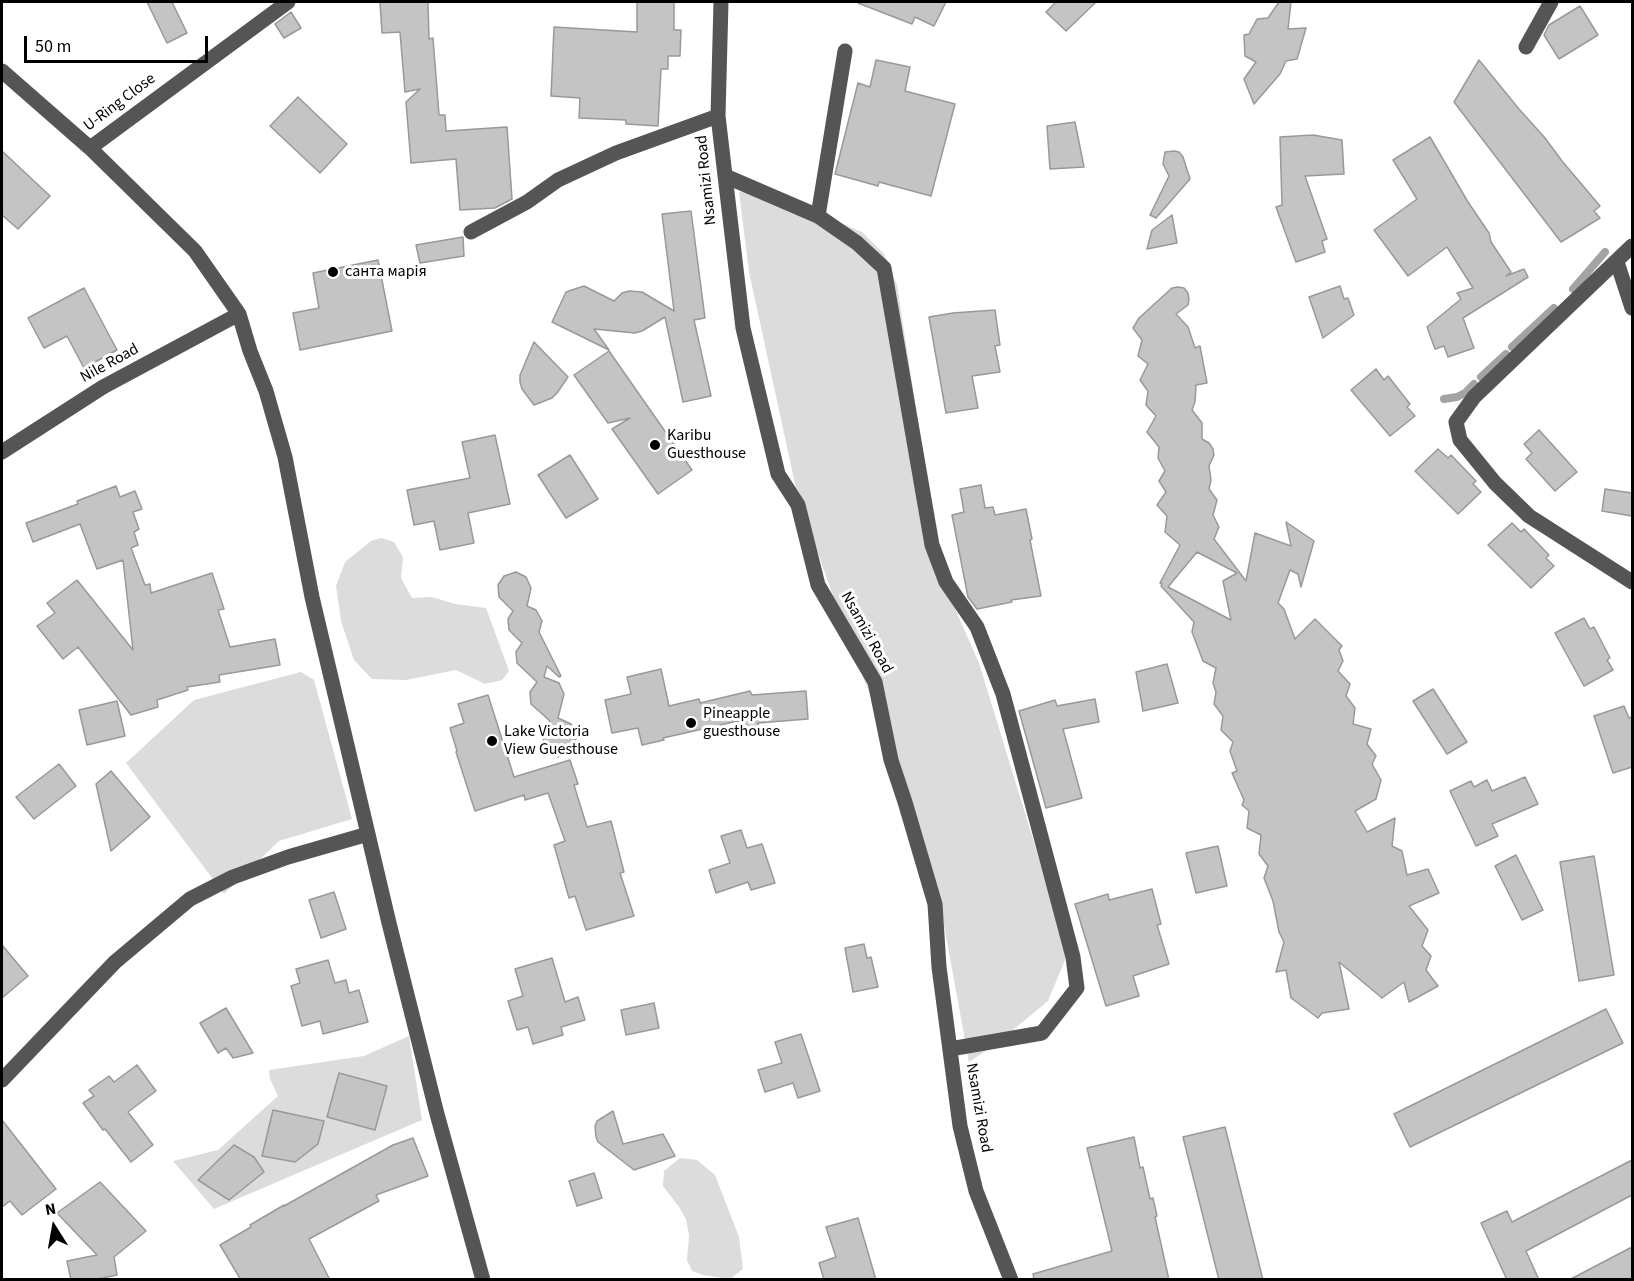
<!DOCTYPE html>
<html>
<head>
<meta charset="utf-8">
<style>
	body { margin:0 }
	#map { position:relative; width:1634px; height:1281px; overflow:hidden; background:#fff; font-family:"Source Sans 3",sans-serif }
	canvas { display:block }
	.frame { position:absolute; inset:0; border:3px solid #000; pointer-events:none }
	.north { position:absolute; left:24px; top:1197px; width:60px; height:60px; -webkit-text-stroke:4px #fff; paint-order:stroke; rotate:349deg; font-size:16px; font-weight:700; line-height:24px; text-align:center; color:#000 }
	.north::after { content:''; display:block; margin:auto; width:21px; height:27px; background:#000; clip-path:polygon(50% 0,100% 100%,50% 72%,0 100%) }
	.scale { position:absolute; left:24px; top:36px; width:184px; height:27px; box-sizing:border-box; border:3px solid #000; border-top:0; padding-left:8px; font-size:18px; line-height:21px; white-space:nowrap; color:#000; -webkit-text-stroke:4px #fff; paint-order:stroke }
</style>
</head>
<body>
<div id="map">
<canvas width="1634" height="1281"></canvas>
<div class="frame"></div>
<div class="north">N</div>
<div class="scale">50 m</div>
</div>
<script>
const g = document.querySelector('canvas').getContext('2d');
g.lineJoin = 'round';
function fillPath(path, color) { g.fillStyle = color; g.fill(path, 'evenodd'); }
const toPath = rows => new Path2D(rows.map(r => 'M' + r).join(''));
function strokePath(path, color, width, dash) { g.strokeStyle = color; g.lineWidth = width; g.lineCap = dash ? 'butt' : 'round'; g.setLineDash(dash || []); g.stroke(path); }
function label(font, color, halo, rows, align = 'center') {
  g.font = font + ' "Source Sans 3",sans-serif'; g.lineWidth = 6; g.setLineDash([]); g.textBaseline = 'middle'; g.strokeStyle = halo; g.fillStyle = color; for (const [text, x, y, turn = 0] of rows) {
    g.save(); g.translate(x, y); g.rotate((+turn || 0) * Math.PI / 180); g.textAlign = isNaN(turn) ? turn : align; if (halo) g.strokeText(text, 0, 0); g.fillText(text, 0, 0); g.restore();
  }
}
const green = toPath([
	[755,188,862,232,884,254,897,285,921,441,945,586,979,663,1036,849,1067,955,1048,1001,996,1044,969,1062,942,914,905,785,846,633,797,493,749,272,739,192],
	[381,538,394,542,403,557,401,578,412,598,432,597,455,604,486,608,509,671,502,680,485,684,456,670,406,680,372,679,354,660,341,621,336,586,345,562,371,541],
	[301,672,314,680,352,819,279,841,224,894,126,763,194,700],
	[409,1036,422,1120,214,1209,173,1161,218,1150,278,1096,270,1079,269,1070,364,1056],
	[680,1158,697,1160,715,1175,739,1237,743,1269,730,1279,703,1275,692,1271,687,1260,689,1236,686,1219,679,1207,663,1186,664,1171]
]);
const stream = toPath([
	[1573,289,1605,252],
	[1512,347,1554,308],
	[1481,377,1506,354],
	[1444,399,1457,397,1465,393,1474,384]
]);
const building = toPath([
	[147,2,172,2,187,33,167,43,147,2],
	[380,2,428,2,429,39,433,38,439,115,445,115,446,131,507,127,512,199,495,208,460,210,456,159,411,163,406,102,420,89,405,92,400,32,382,33,380,2],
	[637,2,674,2,674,30,681,30,680,56,668,56,668,69,661,69,658,126,626,124,626,120,579,118,580,98,551,96,554,27,637,32,637,2],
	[858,2,946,2,934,26,915,17,912,24,858,3,858,2],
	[1056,2,1096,2,1066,31,1046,12,1056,2],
	[1279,2,1291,2,1288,29,1306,28,1297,59,1286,61,1280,74,1254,104,1244,79,1256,62,1245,56,1244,35,1249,34,1257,19,1268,18,1279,2],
	[1580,6,1598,35,1559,59,1544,35,1549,25,1580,6],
	[291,12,301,28,284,38,275,24,291,12],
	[876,60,910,67,905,91,955,104,931,196,879,182,878,186,835,174,858,83,870,87,876,60],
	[1479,60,1519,109,1545,138,1562,161,1600,206,1594,211,1600,218,1561,242,1454,102,1479,60],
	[298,97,347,144,320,173,270,126,298,97],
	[1075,122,1084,167,1050,169,1047,126,1075,122],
	[1313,135,1342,140,1344,174,1305,176,1327,239,1322,241,1325,252,1296,262,1276,207,1282,205,1280,137,1313,135],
	[1430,137,1468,202,1489,233,1491,242,1511,272,1506,276,1524,269,1528,277,1463,318,1474,348,1448,357,1444,346,1435,349,1427,327,1461,299,1457,293,1473,288,1447,247,1408,276,1374,230,1417,199,1393,160,1430,137],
	[2,151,50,196,18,229,2,215,2,151],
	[1174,151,1179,152,1183,157,1190,179,1156,218,1150,215,1169,176,1163,164,1165,152,1174,151],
	[691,211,705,318,694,320,711,396,683,402,665,317,642,331,635,333,594,329,609,350,552,322,566,292,584,286,614,301,622,293,629,291,642,292,674,311,662,214,691,211],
	[1172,215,1177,243,1147,249,1152,230,1172,215],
	[463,237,464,256,420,263,416,245,463,237],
	[378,260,392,331,300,350,293,313,319,308,313,273,378,260],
	[1340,286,1344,299,1348,298,1354,315,1323,338,1309,297,1340,286],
	[1178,287,1184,288,1188,293,1189,299,1188,305,1176,314,1188,327,1195,348,1200,346,1207,383,1196,385,1195,402,1192,410,1202,423,1202,439,1209,443,1213,449,1214,455,1209,466,1211,480,1209,489,1217,500,1213,515,1219,527,1214,539,1246,581,1255,533,1291,546,1286,522,1314,541,1301,587,1298,574,1290,570,1278,603,1284,609,1295,639,1315,619,1342,646,1339,650,1343,661,1338,671,1350,684,1346,696,1355,708,1353,724,1371,729,1367,744,1376,756,1372,764,1381,780,1376,799,1355,811,1367,832,1395,818,1392,846,1402,851,1407,875,1428,869,1439,893,1409,906,1428,930,1422,946,1431,956,1426,970,1438,986,1409,1002,1404,982,1382,998,1339,962,1349,1009,1322,1013,1318,1018,1291,998,1286,970,1276,972,1284,942,1279,932,1273,901,1264,878,1268,866,1259,854,1261,835,1247,828,1249,811,1242,805,1244,800,1232,773,1237,771,1230,751,1233,742,1221,730,1223,716,1214,704,1216,692,1213,683,1216,668,1203,661,1192,632,1194,622,1161,586,1162,584,1160,583,1180,545,1165,532,1167,516,1157,505,1166,492,1159,481,1165,471,1158,458,1159,447,1147,432,1156,416,1146,405,1148,391,1140,380,1148,364,1138,356,1142,340,1133,328,1139,318,1172,288,1178,287],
	[1197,552,1237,573,1223,581,1231,620,1168,587,1197,552],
	[84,288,117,350,84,368,67,336,44,348,28,318,84,288],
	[995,310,1000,345,995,346,1000,372,972,376,978,408,946,413,929,317,953,313,995,310],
	[534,342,568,377,557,393,552,398,534,405,522,389,520,382,520,375,534,342],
	[609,351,692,470,658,494,612,429,630,418,608,423,574,375,609,351],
	[1376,369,1384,380,1388,376,1410,404,1407,407,1415,416,1390,436,1351,390,1376,369],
	[1539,430,1577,472,1555,491,1526,459,1532,453,1524,444,1539,430],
	[495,435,510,504,468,513,474,543,440,550,434,521,414,525,407,490,470,478,462,442,495,435],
	[1438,449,1448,458,1451,455,1476,481,1473,484,1481,492,1458,514,1415,471,1438,449],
	[570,455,598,499,566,518,538,475,570,455],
	[981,485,985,508,993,507,995,515,1026,509,1032,539,1030,540,1041,596,1011,600,1012,602,977,609,968,597,952,515,964,512,960,489,981,485],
	[116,486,120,497,135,491,142,509,133,512,139,529,134,532,138,545,131,548,145,585,150,584,151,593,212,573,224,609,218,610,230,647,275,639,280,665,219,675,220,682,187,687,188,690,157,700,158,707,131,715,78,647,63,659,37,626,55,613,47,603,77,580,133,650,123,560,97,569,80,524,33,542,26,523,78,504,77,501,116,486],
	[1605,489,1632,493,1632,516,1602,511,1605,489],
	[1512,523,1521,532,1524,529,1549,555,1546,558,1554,566,1531,588,1488,545,1512,523],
	[516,572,526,577,531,588,527,606,536,610,542,621,539,632,561,676,559,677,547,666,544,677,559,683,564,694,558,718,571,724,577,734,574,746,558,757,544,744,542,732,550,721,531,704,530,692,537,682,517,663,516,652,522,643,509,630,508,619,513,611,499,597,498,585,504,576,516,572],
	[1584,618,1590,629,1594,627,1610,658,1607,660,1613,670,1584,686,1555,633,1584,618],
	[1167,664,1178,703,1143,711,1136,672,1167,664],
	[661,669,669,706,699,699,700,703,750,691,752,695,806,691,808,719,758,723,760,732,741,737,738,721,663,738,664,740,642,745,638,728,612,733,605,700,631,694,627,677,661,669],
	[1433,689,1467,742,1447,754,1413,701,1433,689],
	[488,695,514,777,570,760,578,784,574,785,587,827,611,821,624,872,620,873,634,916,586,930,575,896,569,898,554,845,565,841,548,793,525,800,524,795,475,811,456,752,457,751,450,728,464,723,458,704,488,695],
	[1095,699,1099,722,1063,729,1082,798,1046,808,1019,711,1055,700,1057,706,1095,699],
	[117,701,125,736,87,745,79,710,117,701],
	[1624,706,1629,718,1632,717,1632,767,1613,773,1594,716,1624,706],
	[59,764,76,786,34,819,16,797,59,764],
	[111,771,150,817,111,851,96,784,111,771],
	[1525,777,1538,804,1492,824,1498,836,1476,846,1450,791,1471,781,1474,787,1487,780,1492,791,1525,777],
	[741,830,747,848,762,844,775,883,751,890,748,882,716,893,709,870,730,863,721,836,741,830],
	[1218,846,1227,886,1196,893,1186,853,1218,846],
	[1516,855,1543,910,1522,920,1495,866,1516,855],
	[1594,856,1614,975,1579,981,1560,862,1594,856],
	[1152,889,1161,924,1157,925,1169,964,1133,976,1139,996,1106,1006,1075,904,1108,894,1109,900,1152,889],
	[334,892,346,929,321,938,309,900,334,892],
	[864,944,867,958,871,957,878,987,853,992,845,948,864,944],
	[2,945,28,976,2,998,2,945],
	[552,958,565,1002,578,997,585,1020,561,1027,563,1035,533,1044,528,1027,517,1030,508,1001,523,996,515,969,552,958],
	[328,960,335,983,346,980,349,993,359,990,368,1022,323,1034,320,1021,302,1026,291,986,300,983,296,969,328,960],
	[654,1003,659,1028,626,1035,621,1010,654,1003],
	[226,1008,253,1053,233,1058,226,1048,218,1053,200,1023,226,1008],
	[1606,1009,1623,1043,1410,1147,1394,1114,1606,1009],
	[801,1034,820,1091,798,1098,793,1083,765,1092,758,1070,782,1063,775,1042,801,1034],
	[137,1065,156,1091,128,1112,153,1145,131,1162,105,1129,103,1130,83,1103,94,1096,89,1090,109,1076,114,1082,137,1065],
	[339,1073,387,1086,375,1130,327,1117,339,1073],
	[273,1110,324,1121,318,1144,295,1162,262,1156,273,1110],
	[613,1111,623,1144,663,1134,675,1156,634,1170,598,1142,596,1137,595,1126,597,1121,613,1111],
	[2,1120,56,1189,22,1215,10,1201,2,1207,2,1120],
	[1225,1127,1263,1280,1219,1280,1183,1137,1225,1127],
	[1134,1137,1140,1168,1143,1167,1150,1199,1153,1198,1157,1216,1155,1217,1169,1280,1034,1280,1033,1274,1112,1251,1087,1148,1134,1137],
	[413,1138,428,1176,376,1195,379,1201,309,1239,330,1280,241,1280,220,1245,251,1227,250,1225,284,1205,284,1206,393,1145,413,1138],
	[234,1145,254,1157,264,1172,229,1200,198,1180,234,1145],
	[1632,1160,1632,1195,1526,1251,1539,1280,1507,1280,1481,1223,1507,1211,1512,1222,1632,1160],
	[594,1173,602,1198,577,1206,569,1181,594,1173],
	[100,1182,146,1231,114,1257,117,1275,93,1280,71,1280,67,1261,97,1255,57,1213,100,1182],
	[858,1218,876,1280,824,1280,819,1263,836,1257,826,1227,858,1218],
	[1632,1247,1632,1280,1569,1280,1632,1247]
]);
const minor = toPath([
	[721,2,718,116,743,328,778,474,798,505,818,585,875,682,891,760,905,802,935,904,939,967,960,1126,976,1191,1011,1280],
	[1526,47,1551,2],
	[2,71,90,148,195,251,239,314,250,351,266,391,285,457,312,597,389,923,437,1114,483,1280],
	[90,148,288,2],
	[725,176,818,216,857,243,884,268,932,545,946,582,977,627,1003,694,1073,957,1077,988,1042,1033,950,1049],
	[818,216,845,51],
	[471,232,527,202,558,180,616,153,718,116],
	[1632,246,1474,397,1456,422,1460,440,1495,483,1529,516,1632,582],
	[1617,262,1632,308],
	[2,452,103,387,239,314],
	[2,1080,115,962,190,899,233,877,288,857,368,834]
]);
const markers = [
	[333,272,6,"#000"],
	[655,445,6,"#000"],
	[691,723,6,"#000"],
	[492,741,6,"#000"]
];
const streetNames = [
	["U-Ring Close",120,103,-37],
	["Nsamizi Road",707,180,-96],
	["Nile Road",110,364,-29],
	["Nsamizi Road",866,633,61],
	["Nsamizi Road",978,1108,80]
];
const poiNames = [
	["санта марія",345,272],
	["Karibu",667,436],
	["Guesthouse",667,454],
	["Pineapple",703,714],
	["guesthouse",703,732],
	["Lake Victoria",504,732],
	["View Guesthouse",504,750]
];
fillPath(green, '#dcdcdc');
strokePath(stream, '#a3a3a3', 8);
fillPath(building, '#c4c4c4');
strokePath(building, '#999', 1.5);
strokePath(minor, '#555', 15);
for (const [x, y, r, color] of markers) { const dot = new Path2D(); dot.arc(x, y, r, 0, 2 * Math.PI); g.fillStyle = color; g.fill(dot); strokePath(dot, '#fff', 2); }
label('16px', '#000', '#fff', streetNames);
label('16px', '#000', '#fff', poiNames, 'left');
</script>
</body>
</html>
